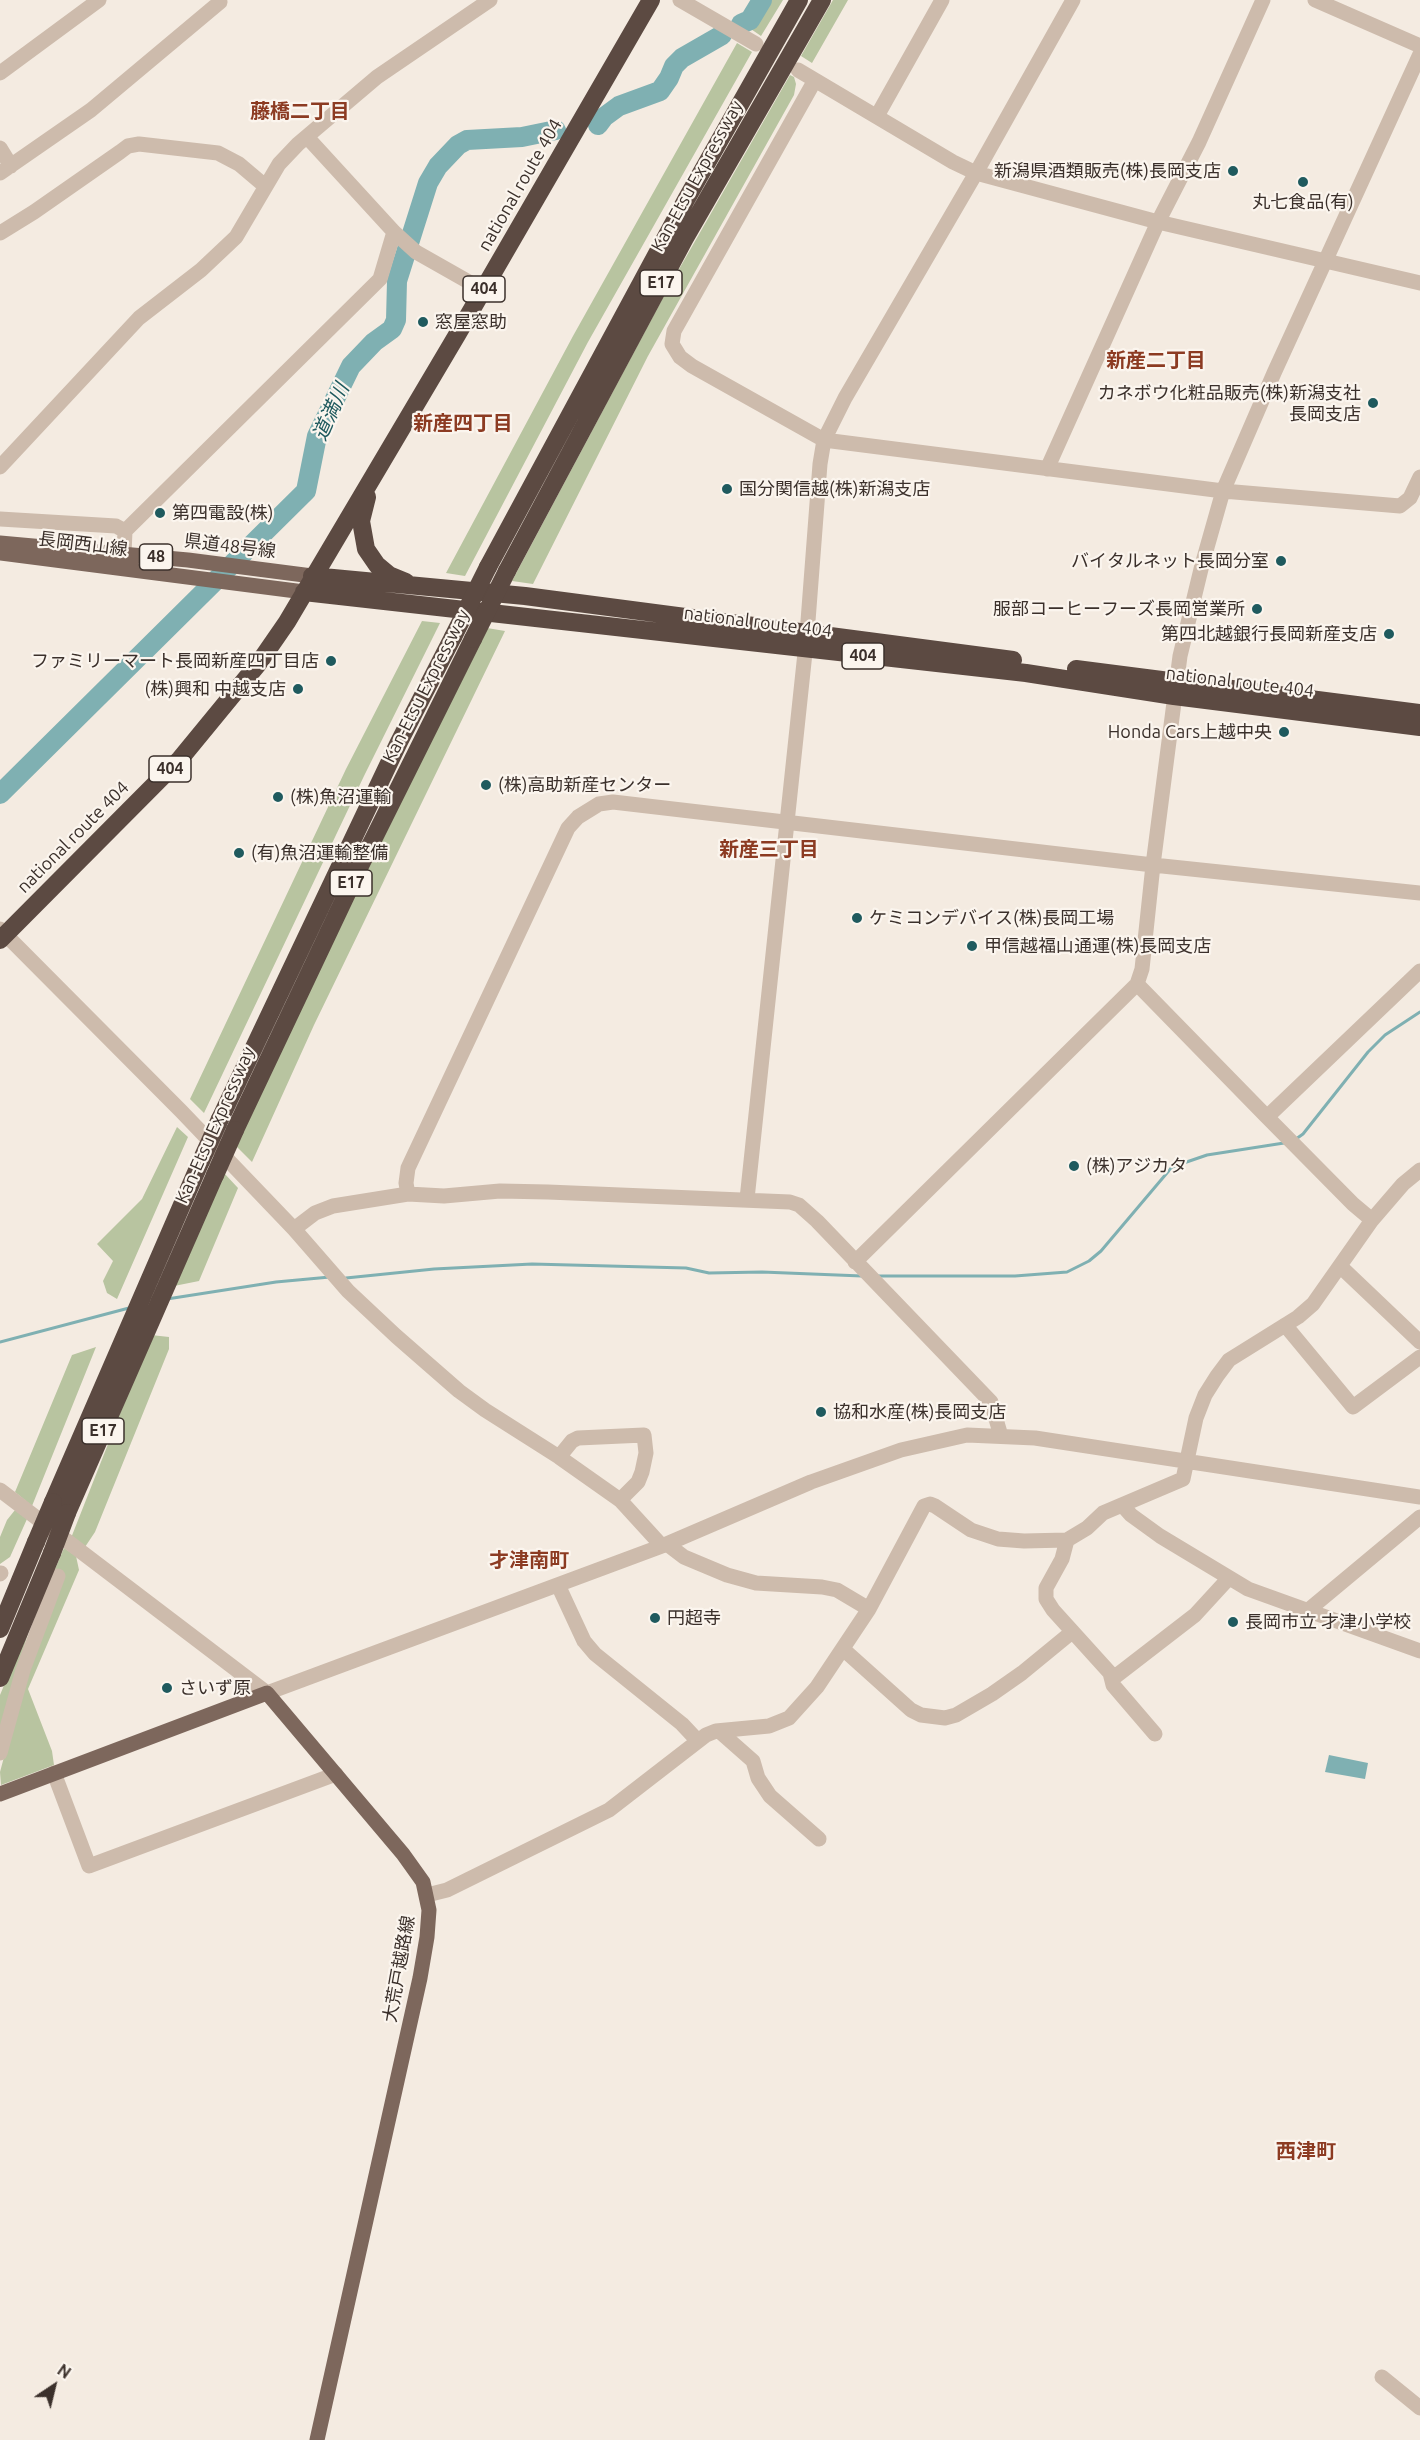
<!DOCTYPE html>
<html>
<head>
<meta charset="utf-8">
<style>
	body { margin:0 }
	#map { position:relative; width:1420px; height:2440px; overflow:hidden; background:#f4ebe1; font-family:Ubuntu,sans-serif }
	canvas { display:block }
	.north { position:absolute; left:24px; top:2356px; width:60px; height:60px; -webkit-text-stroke:4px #fbf5ee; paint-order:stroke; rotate:35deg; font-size:16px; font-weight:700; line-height:24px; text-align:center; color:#3b302b }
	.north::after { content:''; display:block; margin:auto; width:21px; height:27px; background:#3b302b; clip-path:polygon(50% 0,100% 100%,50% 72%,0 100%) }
</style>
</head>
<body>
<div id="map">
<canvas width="1420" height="2440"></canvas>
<div class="north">N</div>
</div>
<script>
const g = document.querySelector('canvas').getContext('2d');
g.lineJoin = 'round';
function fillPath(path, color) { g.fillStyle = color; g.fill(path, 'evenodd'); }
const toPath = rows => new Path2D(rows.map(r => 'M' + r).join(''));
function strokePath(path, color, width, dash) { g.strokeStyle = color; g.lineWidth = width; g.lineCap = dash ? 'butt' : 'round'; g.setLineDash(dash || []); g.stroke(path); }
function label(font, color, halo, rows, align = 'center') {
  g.font = font + ' Ubuntu,"Noto Sans JP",sans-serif'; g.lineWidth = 4.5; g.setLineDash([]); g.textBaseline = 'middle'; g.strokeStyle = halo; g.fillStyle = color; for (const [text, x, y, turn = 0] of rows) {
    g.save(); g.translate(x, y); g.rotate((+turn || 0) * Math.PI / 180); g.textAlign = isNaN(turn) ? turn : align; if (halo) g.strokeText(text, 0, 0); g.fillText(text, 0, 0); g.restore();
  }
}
const green = toPath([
	[764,0,783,0,761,36,748,27],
	[833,0,848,0,812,63,801,56],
	[737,43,752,52,588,342,465,576,446,573,573,336],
	[790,75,794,77,796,84,794,95,648,356,533,584,512,581,666,292],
	[422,621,440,623,364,776,204,1113,190,1099,346,769],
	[487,628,505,631,314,1025,252,1162,236,1146,402,797],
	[177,1127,188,1137,117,1299,107,1293,103,1281,113,1261,97,1244,142,1199],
	[224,1173,238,1188,199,1281,174,1286],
	[151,1335,169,1337,169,1349,95,1532,85,1547,71,1538],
	[96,1347,32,1506,15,1492,72,1355],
	[15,1510,27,1519,10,1557,0,1564,0,1537,7,1520],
	[64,1548,76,1556,79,1570,28,1689,52,1751,54,1765,1,1785,0,1772,53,1574],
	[33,1616,0,1731,0,1695]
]);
const water = toPath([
	[1329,1755,1368,1763,1365,1779,1325,1772]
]);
const stream = toPath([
	[1296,1139,1303,1134,1368,1052,1385,1035,1420,1012],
	[878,1276,1015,1276,1067,1272,1089,1261,1101,1251,1172,1167,1207,1155,1284,1143],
	[346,1278,434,1269,532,1264,686,1268,709,1273,762,1272,862,1276],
	[167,1299,276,1282,330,1277],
	[0,1342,129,1308]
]);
const river = toPath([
	[741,24,750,20,762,0],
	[598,125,604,117,619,106,660,91,669,78,674,66,682,58,722,35],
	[0,794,306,491,317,436,351,366,374,342,392,329,396,320,397,281,428,183,438,166,458,145,467,140,522,137,556,130]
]);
const minor = toPath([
	[680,0,756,44],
	[1315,0,1420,46],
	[798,70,953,162,976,173,1158,222,1420,283],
	[0,73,99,0],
	[815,80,674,331,672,344,680,357,692,366,824,440,1223,491,1400,506,1410,498,1420,477],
	[877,116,942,0],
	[307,137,394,232,416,252,483,290],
	[0,148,11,166],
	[0,173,91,110,220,2,218,0],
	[0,233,34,212,120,152,128,146,139,144,218,153,239,164,265,186],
	[0,467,139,318,201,270,236,237,279,164,298,144,377,77,490,0],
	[1047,469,1158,222,1199,142,1263,0],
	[0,519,116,526,125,531,124,554],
	[125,531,380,279,394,232],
	[0,929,181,1111,294,1229,348,1291,396,1336,459,1391,485,1410,559,1457,620,1500,662,1546],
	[1137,984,1267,1117],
	[408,1194,406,1183,408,1168,568,828,578,817,599,804,613,802,1153,865,1420,893],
	[747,1199,807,634,820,464,824,440,845,398,976,173,1073,0],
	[1372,1220,1353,1204,1267,1117,1420,971],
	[294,1229,315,1213,333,1206,408,1194,444,1196,500,1191,548,1192,790,1202,799,1205,817,1221,991,1402,1001,1436],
	[855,1262,1137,984,1142,969,1153,865,1180,656,1202,565,1223,491,1274,373,1420,54],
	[1341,1267,1420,1342],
	[1285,1325,1353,1407,1420,1357],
	[559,1457,572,1441,578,1438,644,1435,646,1453,642,1472,638,1482,620,1500],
	[0,1490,267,1693,662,1546,811,1482,901,1450,967,1435,1035,1438,1420,1497],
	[1123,1506,1131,1515,1160,1536,1248,1589,1420,1651],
	[1067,1540,1062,1559,1046,1588,1046,1599,1053,1610,1110,1673,1116,1676,1195,1615,1228,1579],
	[667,1544,684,1557,727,1575,756,1583,822,1587,837,1590,869,1609],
	[0,1574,1,1573],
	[558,1585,584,1641,595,1654,682,1724,697,1740],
	[1306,1612,1420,1517],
	[843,1649,911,1710,921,1715,945,1718,956,1715,992,1694,1022,1673,1072,1632],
	[1110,1673,1113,1685,1155,1734],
	[719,1731,753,1761,758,1778,770,1796,819,1839],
	[0,1753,23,1670,58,1576],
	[54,1773,89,1866,336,1774],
	[427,1895,447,1890,609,1810,706,1735,716,1731,769,1726,789,1718,817,1687,869,1609,924,1506,930,1504,935,1506,971,1530,998,1539,1024,1541,1067,1540,1087,1528,1103,1513,1183,1479,1196,1418,1205,1395,1217,1376,1229,1360,1298,1317,1313,1304,1372,1220,1403,1184,1420,1170],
	[1382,2377,1420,2408]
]);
const major = toPath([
	[0,543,188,560,312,576],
	[0,553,304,592],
	[0,1794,267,1693,403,1854,423,1882,429,1910,427,1937,420,1978,317,2440]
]);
const highway = toPath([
	[367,497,361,521,366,549,377,565,389,575,406,582],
	[488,567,687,198,799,0],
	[507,571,685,238,822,0],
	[312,576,525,596,1013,660],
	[304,592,1026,673,1174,696,1420,727],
	[1076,669,1420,713],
	[0,940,180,759,258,664,287,622,457,335,651,0],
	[220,1119,399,742,453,637],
	[235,1130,359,868,473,639],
	[53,1502,201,1161],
	[67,1513,215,1175],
	[0,1629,36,1542],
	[0,1678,52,1553]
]);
const highwayBridge = toPath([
	[453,637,488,567],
	[473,639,507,571],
	[201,1161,220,1119],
	[215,1175,235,1130],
	[36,1542,53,1502],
	[52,1553,67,1513]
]);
const markers = [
	[1233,171,6,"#1f5a5e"],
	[1303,182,6,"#1f5a5e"],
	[423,322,6,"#1f5a5e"],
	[1373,403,6,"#1f5a5e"],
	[727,489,6,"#1f5a5e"],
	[160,513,6,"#1f5a5e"],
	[1281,561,6,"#1f5a5e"],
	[1257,609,6,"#1f5a5e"],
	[1389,634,6,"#1f5a5e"],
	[331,661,6,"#1f5a5e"],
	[298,689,6,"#1f5a5e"],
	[1284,732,6,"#1f5a5e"],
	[486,785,6,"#1f5a5e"],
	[278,797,6,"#1f5a5e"],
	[239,853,6,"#1f5a5e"],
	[857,918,6,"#1f5a5e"],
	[972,946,6,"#1f5a5e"],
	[1074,1166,6,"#1f5a5e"],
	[821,1412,6,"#1f5a5e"],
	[655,1618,6,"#1f5a5e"],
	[1233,1622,6,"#1f5a5e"],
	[167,1688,6,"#1f5a5e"]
];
const shields = [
	[661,283,42],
	[484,289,42],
	[156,557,33],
	[863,656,42],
	[170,769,42],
	[351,883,42],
	[103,1431,42]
];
const shieldNames = [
	["E17",661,283],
	["404",484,289],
	["48",156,557],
	["404",863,656],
	["404",170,769],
	["E17",351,883],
	["E17",103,1431]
];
const poiNames = [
	["新潟県酒類販売(株)長岡支店",1221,171,"right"],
	["丸七食品(有)",1303,202,"center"],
	["窓屋窓助",435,322],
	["カネボウ化粧品販売(株)新潟支社",1361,393,"right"],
	["長岡支店",1361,414,"right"],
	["国分関信越(株)新潟支店",739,489],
	["第四電設(株)",172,513],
	["バイタルネット長岡分室",1269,561,"right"],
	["服部コーヒーフーズ長岡営業所",1245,609,"right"],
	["第四北越銀行長岡新産支店",1377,634,"right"],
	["ファミリーマート長岡新産四丁目店",319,661,"right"],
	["(株)興和 中越支店",286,689,"right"],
	["Honda Cars上越中央",1272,732,"right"],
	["(株)高助新産センター",498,785],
	["(株)魚沼運輸",290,797],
	["(有)魚沼運輸整備",251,853],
	["ケミコンデバイス(株)長岡工場",869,918],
	["甲信越福山通運(株)長岡支店",984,946],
	["(株)アジカタ",1086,1166],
	["協和水産(株)長岡支店",833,1412],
	["円超寺",667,1618],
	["長岡市立 才津小学校",1245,1622],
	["さいず原",179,1688]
];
const streetNames = [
	["Kan-Etsu Expressway",697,176,-61],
	["national route 404",520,185,-60],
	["長岡西山線",83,544,7],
	["県道48号線",230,546,7],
	["national route 404",758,622,7],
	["national route 404",1240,682,7],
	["Kan-Etsu Expressway",426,686,-63],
	["national route 404",73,837,-45],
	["Kan-Etsu Expressway",215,1125,-66],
	["大荒戸越路線",399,1969,-80]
];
const neighbourhoodNames = [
	["藤橋二丁目",300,111],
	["新産二丁目",1156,360],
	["新産四丁目",463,423],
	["新産三丁目",769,849],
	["才津南町",529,1560],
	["西津町",1306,2151]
];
const waterNames = [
	["道満川",331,412,-66]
];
fillPath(green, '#b8c4a0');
fillPath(water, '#7fb0b2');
strokePath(stream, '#7fb0b2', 3);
strokePath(river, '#7fb0b2', 20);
strokePath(minor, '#cdbbac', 15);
strokePath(major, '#7d675c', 15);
strokePath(highway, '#5c4a42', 18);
strokePath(highwayBridge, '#5c4a42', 18);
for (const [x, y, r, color] of markers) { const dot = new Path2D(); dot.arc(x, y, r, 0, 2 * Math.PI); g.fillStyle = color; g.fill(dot); strokePath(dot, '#fbf5ee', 2); }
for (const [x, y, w] of shields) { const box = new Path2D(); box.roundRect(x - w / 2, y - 13, w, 26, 4.5); g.fillStyle = '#fbf5ee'; g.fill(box); strokePath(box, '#3b302b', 1.5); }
label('bold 16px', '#3b302b', null, shieldNames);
label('18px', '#3b302b', '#fbf5ee', poiNames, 'left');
label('18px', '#3b302b', '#fbf5ee', streetNames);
label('bold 20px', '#8c3b22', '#fbf5ee', neighbourhoodNames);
label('italic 20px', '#1f5a5e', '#fbf5ee', waterNames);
</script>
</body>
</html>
